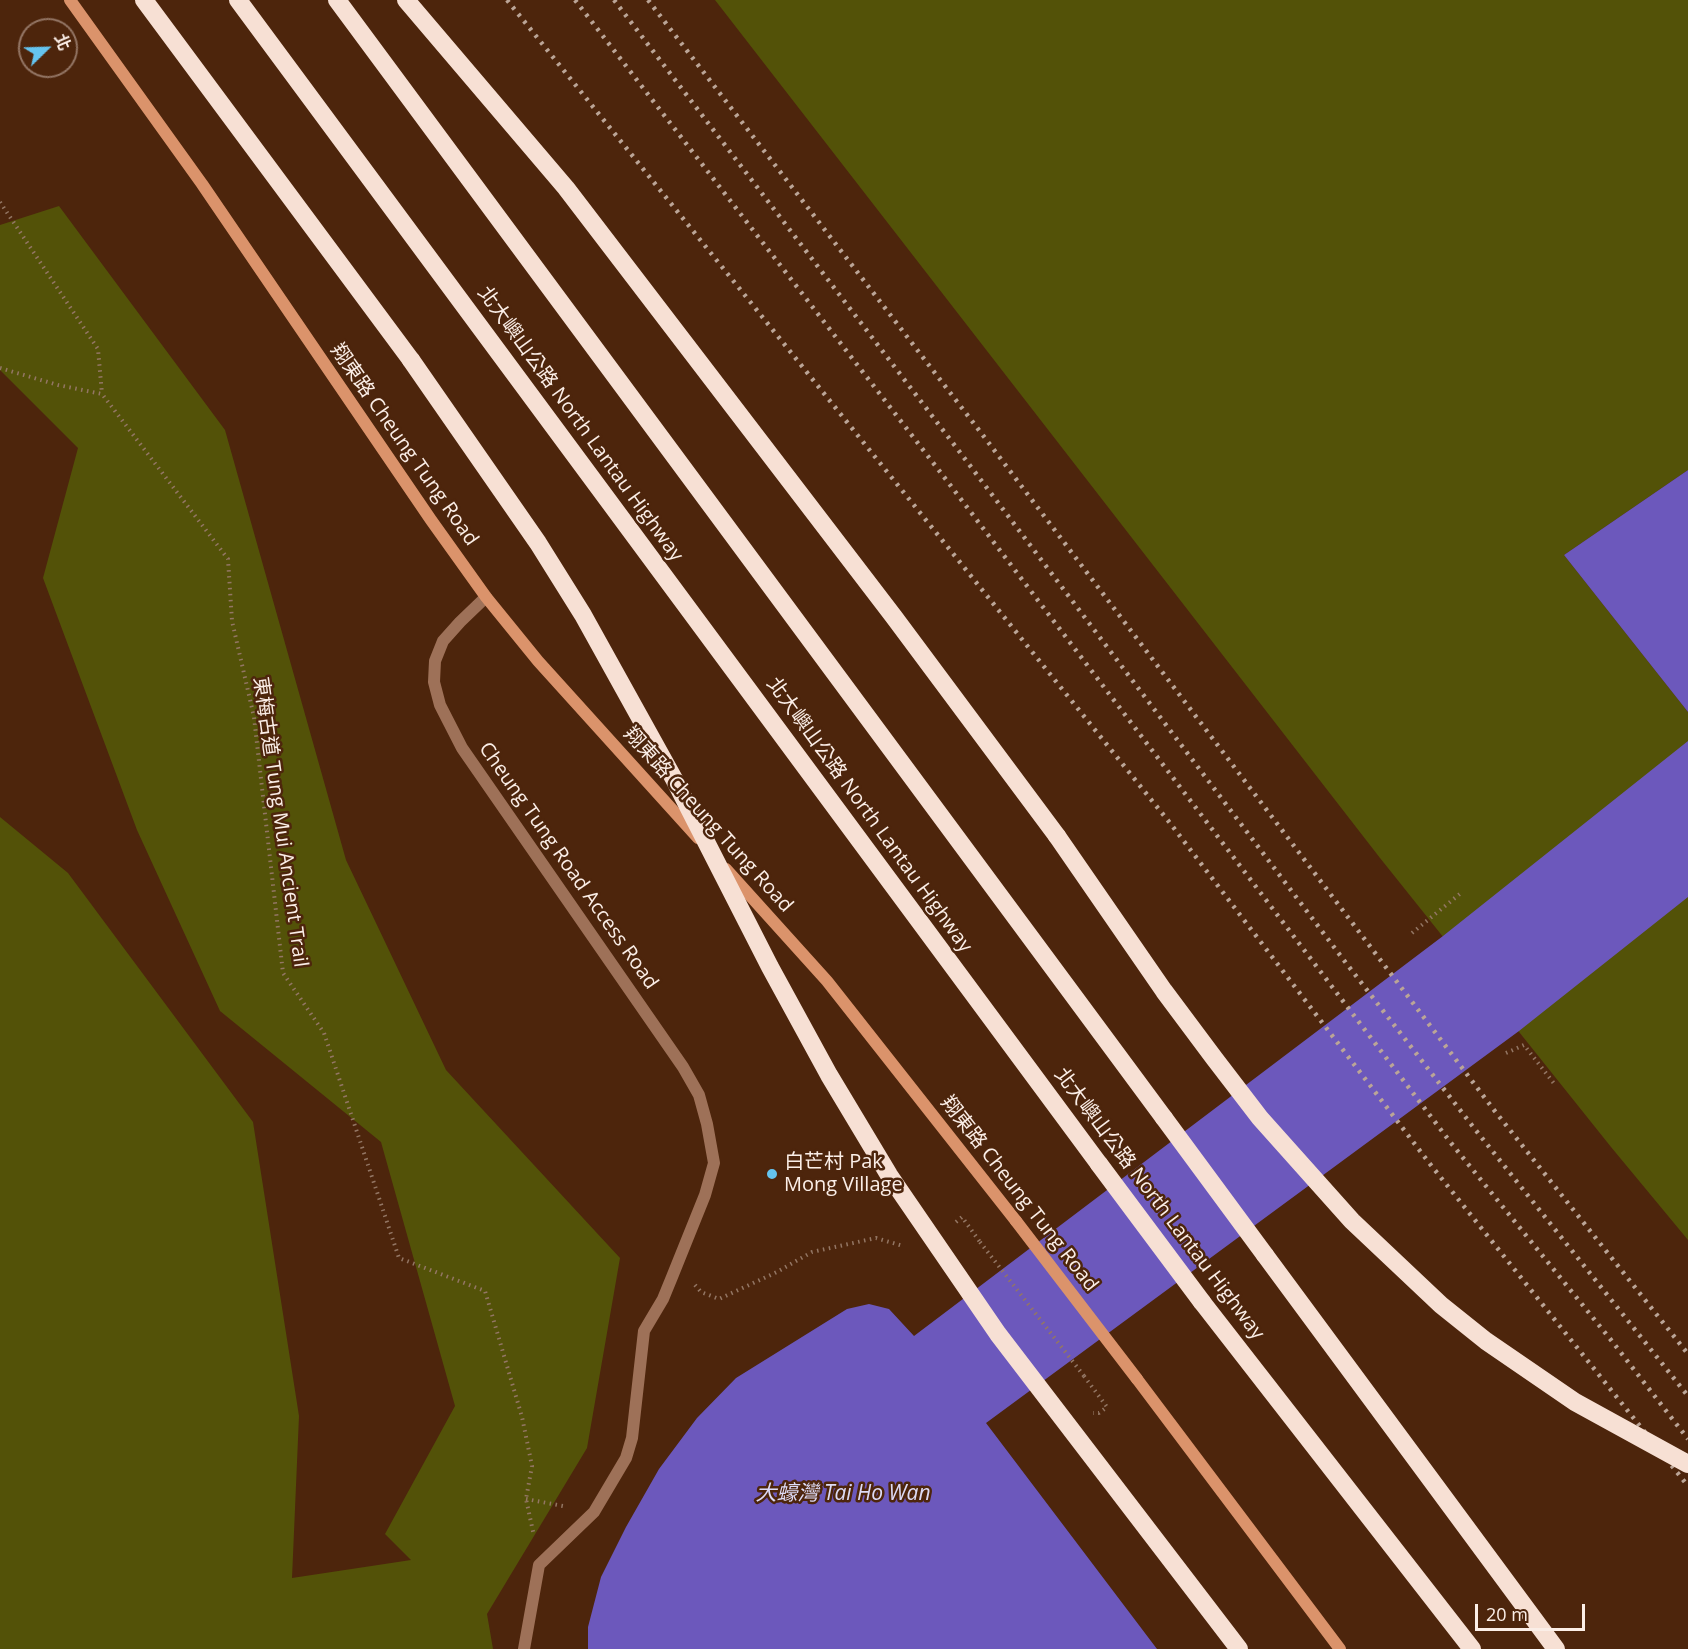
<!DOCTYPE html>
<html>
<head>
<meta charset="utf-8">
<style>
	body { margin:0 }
	#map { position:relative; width:1688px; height:1649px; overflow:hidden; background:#4d250c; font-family:"Open Sans","Noto Sans TC",sans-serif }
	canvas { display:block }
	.north { position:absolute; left:18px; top:18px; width:60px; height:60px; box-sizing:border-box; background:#4d250c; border:2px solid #937564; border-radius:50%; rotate:67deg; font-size:16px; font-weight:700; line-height:24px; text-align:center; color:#fbeee7 }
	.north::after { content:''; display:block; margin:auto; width:21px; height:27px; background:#65c4ef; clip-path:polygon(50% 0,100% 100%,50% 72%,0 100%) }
	.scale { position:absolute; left:1475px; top:1604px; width:110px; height:27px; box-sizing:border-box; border:3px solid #fbeee7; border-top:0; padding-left:8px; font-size:18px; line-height:21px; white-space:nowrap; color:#fbeee7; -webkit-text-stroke:4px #4d250c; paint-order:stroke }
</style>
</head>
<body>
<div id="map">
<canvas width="1688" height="1649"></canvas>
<div class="north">北</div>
<div class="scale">20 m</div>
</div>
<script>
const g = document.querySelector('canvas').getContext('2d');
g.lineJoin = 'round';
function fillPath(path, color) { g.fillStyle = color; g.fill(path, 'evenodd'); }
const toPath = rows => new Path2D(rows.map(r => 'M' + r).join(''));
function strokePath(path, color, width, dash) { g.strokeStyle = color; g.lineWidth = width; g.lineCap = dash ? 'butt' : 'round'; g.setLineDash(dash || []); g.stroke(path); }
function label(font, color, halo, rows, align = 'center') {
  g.font = font + ' "Open Sans","Noto Sans TC",sans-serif'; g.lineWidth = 5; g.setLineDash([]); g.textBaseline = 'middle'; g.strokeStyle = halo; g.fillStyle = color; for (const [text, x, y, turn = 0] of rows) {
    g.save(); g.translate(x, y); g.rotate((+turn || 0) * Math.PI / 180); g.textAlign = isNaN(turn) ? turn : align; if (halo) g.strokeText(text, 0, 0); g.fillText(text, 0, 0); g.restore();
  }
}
const green = toPath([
	[715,0,1688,0,1688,470,1564,555,1688,712,1688,1240,1611,1147,1380,858],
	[59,206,225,430,346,860,446,1070,620,1258,587,1448,487,1614,493,1649,0,1649,0,817,68,873,253,1122,299,1416,292,1578,411,1560,385,1534,455,1406,381,1142,220,1011,137,830,43,578,78,448,0,370,0,225]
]);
const water = toPath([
	[1688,470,1688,712,1564,555],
	[1688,741,1688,897,1519,1031,986,1423,1157,1649,588,1649,588,1627,601,1577,626,1527,659,1469,697,1418,736,1378,847,1309,869,1304,889,1309,914,1336,1443,936]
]);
const path = toPath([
	[0,202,98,349,102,394],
	[0,368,58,385,102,394,228,559,232,621,254,717,283,973,324,1033,399,1258,485,1291,522,1417,532,1466,526,1499,534,1536],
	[1412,933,1461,893],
	[1506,1053,1524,1045,1556,1086],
	[956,1222,962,1217,980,1242],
	[695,1285,701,1292,719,1299,777,1272,812,1252,876,1238,903,1246],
	[1084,1376,1107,1407,1099,1413,1093,1413],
	[526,1499,563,1506]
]);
const minor = toPath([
	[486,597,460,622,443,641,435,661,434,682,440,705,462,748,683,1067,699,1095,707,1124,714,1163,705,1195,672,1277,663,1299,644,1331,632,1438,626,1458,594,1512,539,1565,524,1649]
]);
const secondary = toPath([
	[70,0,202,184,431,520,486,597,538,661,698,838],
	[726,869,827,981,1016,1221],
	[1137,1379,1340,1649]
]);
const motorway = toPath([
	[144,0,411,360],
	[238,0,1099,1164],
	[337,0,1164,1118],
	[406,0,566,188,894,617,1057,836],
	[1265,1255,1556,1649],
	[1202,1302,1472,1649]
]);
const rail = toPath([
	[507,0,1170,823,1430,1164,1688,1486],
	[575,0,941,473,1451,1143,1611,1340,1688,1439],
	[614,0,962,455,1346,963,1474,1128,1688,1396],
	[648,0,985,438,1494,1110,1688,1354]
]);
const pathBridge = toPath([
	[980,1242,1084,1376]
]);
const secondaryBridge = toPath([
	[1016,1221,1137,1379]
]);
const motorwayBridge = toPath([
	[411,360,538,543,583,615,674,779,770,967,829,1075,889,1175,998,1334,1239,1649],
	[1057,836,1164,991,1214,1058,1260,1118,1352,1221,1441,1305,1486,1341,1575,1402,1688,1464],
	[1164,1118,1265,1255],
	[1099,1164,1202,1302]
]);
const markers = [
	[772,1174,6,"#65c4ef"]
];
const streetNames = [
	["北大嶼山公路 North Lantau Highway",580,424,54],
	["翔東路 Cheung Tung Road",404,445,55],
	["北大嶼山公路 North Lantau Highway",869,815,54],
	["翔東路 Cheung Tung Road",708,820,48],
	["東梅古道 Tung Mui Ancient Trail",280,822,82],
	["Cheung Tung Road Access Road",568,866,55],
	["翔東路 Cheung Tung Road",1019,1194,52],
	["北大嶼山公路 North Lantau Highway",1159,1204,53]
];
const poiNames = [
	["白芒村 Pak",784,1162],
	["Mong Village",784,1185]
];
const waterNames = [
	["大蠔灣 Tai Ho Wan",843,1494]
];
fillPath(green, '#535208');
fillPath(water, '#6c58bc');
strokePath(path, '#937664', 4, [1.5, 4.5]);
strokePath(minor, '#9e7158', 12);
strokePath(secondary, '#db936b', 12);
strokePath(motorway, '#f7e0d4', 18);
strokePath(rail, '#bba597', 4.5, [3, 6]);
strokePath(pathBridge, '#937664', 4, [1.5, 4.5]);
strokePath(secondaryBridge, '#db936b', 12);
strokePath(motorwayBridge, '#f7e0d4', 18);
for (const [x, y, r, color] of markers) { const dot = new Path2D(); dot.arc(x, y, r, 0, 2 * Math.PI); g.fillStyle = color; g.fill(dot); strokePath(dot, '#4d250c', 2); }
label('20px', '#fbeee7', '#4d250c', streetNames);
label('20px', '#fbeee7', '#4d250c', poiNames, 'left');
label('italic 21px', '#dddbf6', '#4d250c', waterNames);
</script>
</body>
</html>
